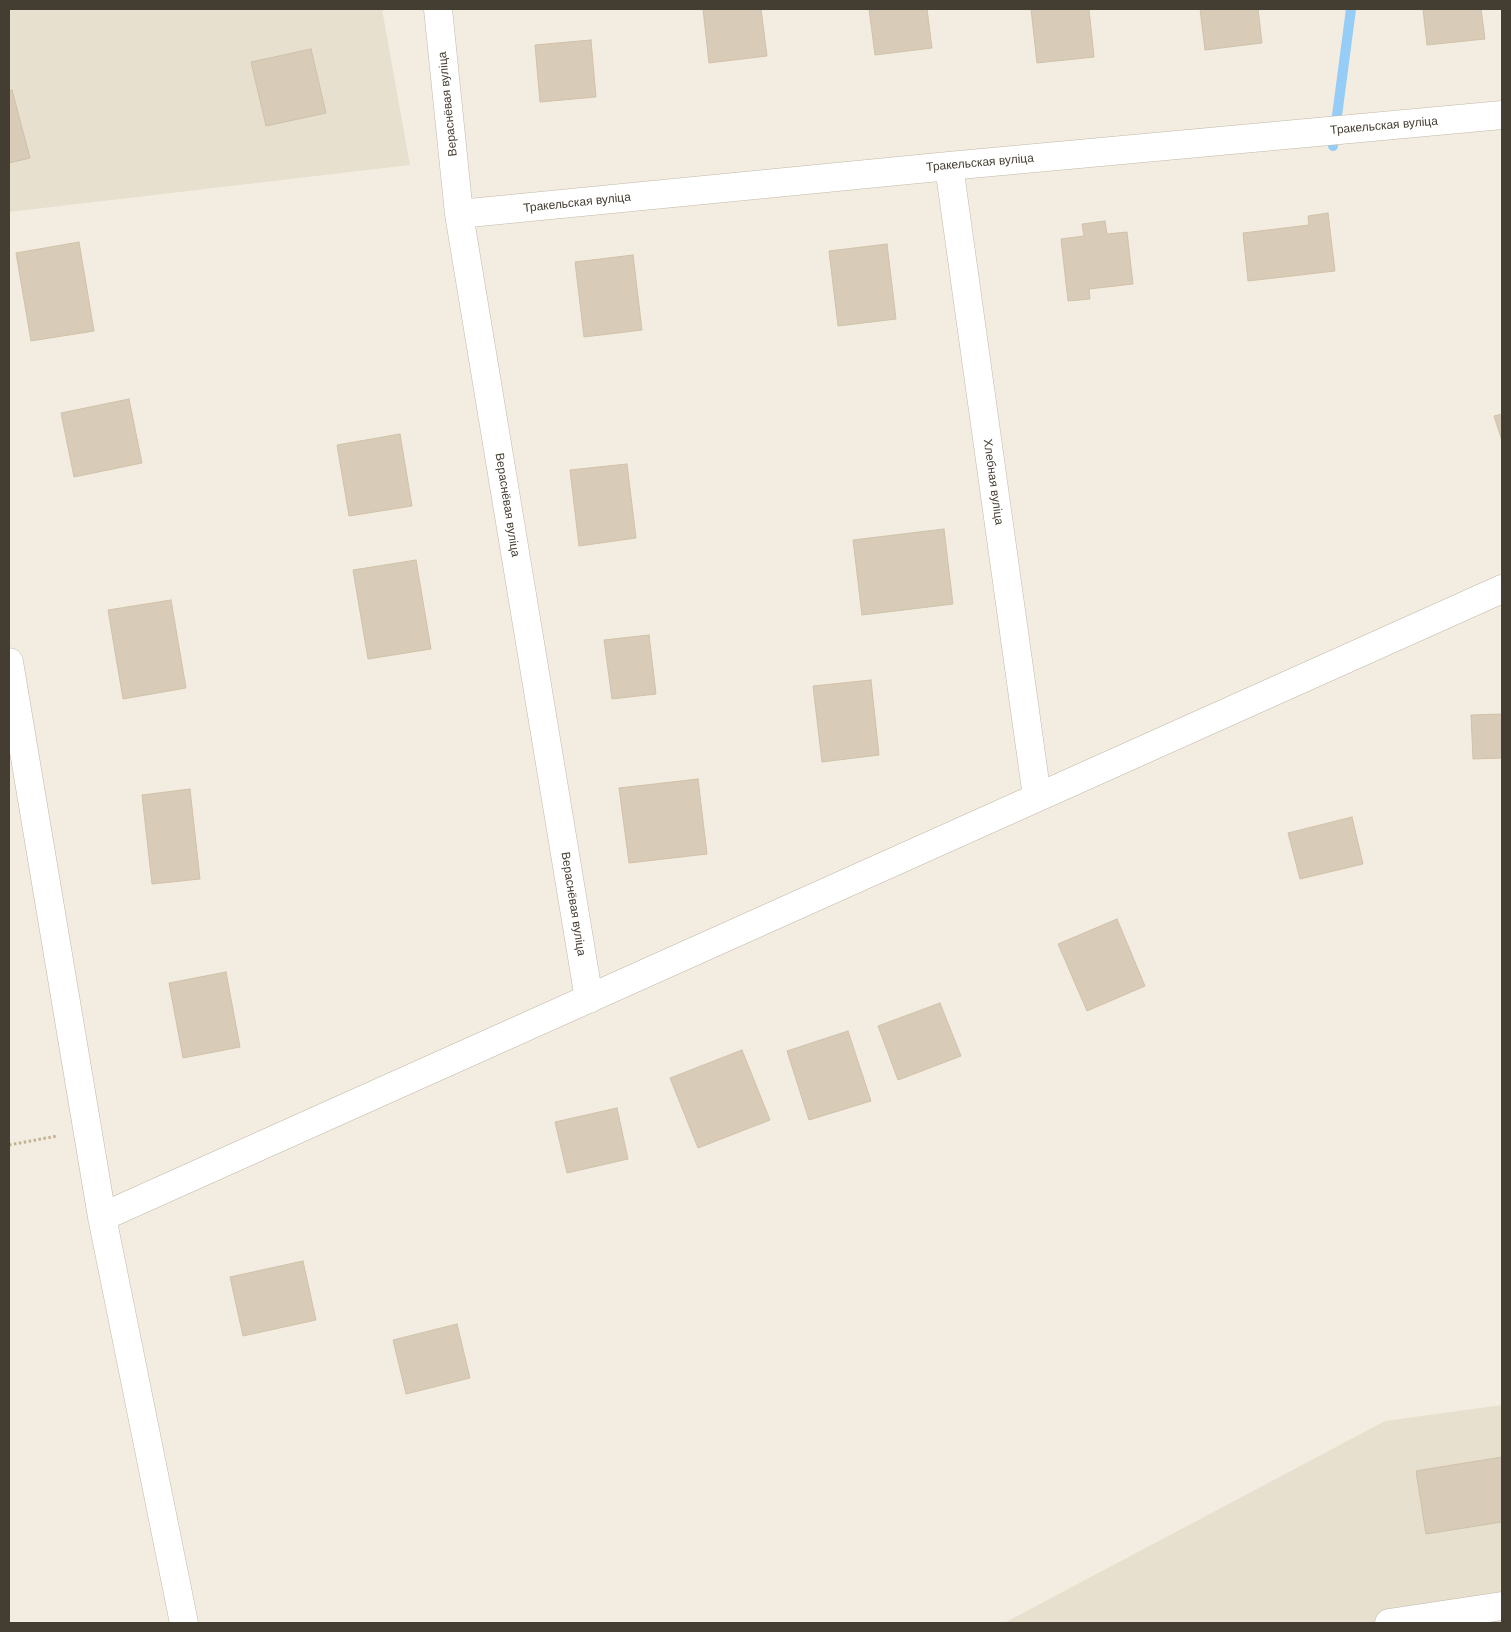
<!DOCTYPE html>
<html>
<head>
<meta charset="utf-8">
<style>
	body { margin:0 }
	#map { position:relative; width:1511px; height:1632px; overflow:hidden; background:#f3ede1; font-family:Arial,sans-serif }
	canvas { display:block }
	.frame { position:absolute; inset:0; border:10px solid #443d31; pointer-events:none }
</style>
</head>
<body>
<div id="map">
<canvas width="1511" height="1632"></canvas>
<div class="frame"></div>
</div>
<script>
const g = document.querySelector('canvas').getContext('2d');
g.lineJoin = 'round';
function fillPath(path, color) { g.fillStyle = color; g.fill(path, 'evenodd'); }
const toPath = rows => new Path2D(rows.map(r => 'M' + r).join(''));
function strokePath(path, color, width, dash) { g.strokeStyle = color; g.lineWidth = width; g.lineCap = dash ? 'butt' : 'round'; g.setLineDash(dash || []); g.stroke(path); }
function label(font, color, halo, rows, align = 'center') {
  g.font = font + ' Arial,sans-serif'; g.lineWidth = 4.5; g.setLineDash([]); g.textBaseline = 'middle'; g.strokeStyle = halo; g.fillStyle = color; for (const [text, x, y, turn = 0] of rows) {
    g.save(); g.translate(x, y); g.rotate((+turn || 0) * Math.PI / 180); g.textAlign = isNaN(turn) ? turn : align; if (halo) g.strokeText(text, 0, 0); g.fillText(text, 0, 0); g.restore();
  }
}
const residential = toPath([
	[9,9,382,9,410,165,9,212],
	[1502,1405,1502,1623,1004,1623,1385,1421]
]);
const stream = toPath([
	[1333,146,1351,9]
]);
const building = toPath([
	[703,9,761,9,767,56,709,63,703,9],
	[869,9,927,9,932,48,875,55,869,9],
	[1031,9,1089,9,1094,57,1037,63,1031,9],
	[1200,9,1258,9,1262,43,1205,50,1200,9],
	[1423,9,1481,9,1485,39,1427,45,1423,9],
	[591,40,596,97,540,102,535,45,591,40],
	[311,49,326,113,266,126,251,62,311,49],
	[12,90,30,158,9,163,9,91,12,90],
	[1328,213,1335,271,1248,281,1243,233,1309,225,1308,216,1328,213],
	[1105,221,1107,234,1127,232,1133,284,1089,289,1090,299,1068,301,1061,239,1084,236,1082,224,1105,221],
	[79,242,94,331,31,341,16,253,79,242],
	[887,244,896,319,838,326,829,251,887,244],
	[633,255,642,330,584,337,575,262,633,255],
	[129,399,142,463,74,477,61,413,129,399],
	[1502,414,1502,441,1494,416,1502,414],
	[400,434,412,506,349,516,337,445,400,434],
	[627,464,636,538,579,546,570,470,627,464],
	[944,529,953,604,862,615,853,540,944,529],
	[416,560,431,649,368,659,353,570,416,560],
	[171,600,186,688,123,699,108,610,171,600],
	[649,635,656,694,612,699,604,640,649,635],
	[871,680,879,755,822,762,813,686,871,680],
	[1502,714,1502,758,1473,759,1471,715,1502,714],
	[698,779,707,854,629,863,619,788,698,779],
	[190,789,200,879,152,884,142,795,190,789],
	[1352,817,1363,864,1300,879,1288,833,1352,817],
	[1117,919,1145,986,1087,1011,1058,944,1117,919],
	[226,972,240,1047,183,1058,169,983,226,972],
	[940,1003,961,1056,898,1080,878,1026,940,1003],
	[848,1031,871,1101,809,1120,787,1051,848,1031],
	[742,1050,770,1120,698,1148,670,1078,742,1050],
	[617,1108,628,1159,567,1173,555,1122,617,1108],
	[303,1261,316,1320,243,1336,230,1277,303,1261],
	[457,1324,470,1378,406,1394,393,1340,457,1324],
	[1502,1457,1502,1522,1426,1534,1416,1471,1502,1457]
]);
const path = toPath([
	[9,1145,57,1136]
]);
const street = toPath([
	[438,9,459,214,589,999],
	[949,166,1037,797],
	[459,214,949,166,1502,115],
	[9,662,102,1217,184,1623],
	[102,1217,1502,589],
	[1389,1623,1502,1606]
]);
const streetNames = [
	["Вераснёвая вуліца",448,104,-96],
	["Тракельская вуліца",1384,126,-5],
	["Тракельская вуліца",980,163,-5],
	["Тракельская вуліца",577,203,-6],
	["Хлебная вуліца",993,482,82],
	["Вераснёвая вуліца",507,505,81],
	["Вераснёвая вуліца",573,904,81]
];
fillPath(residential, '#e7e0ce');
strokePath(stream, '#95cdf7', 10);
fillPath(building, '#d8ccb8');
strokePath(building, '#d0c1a8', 1);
strokePath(street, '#c1b8a6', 29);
strokePath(path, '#c2b293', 3, [2.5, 2.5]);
strokePath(street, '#fff', 28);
label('12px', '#443d31', '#fff', streetNames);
</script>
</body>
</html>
